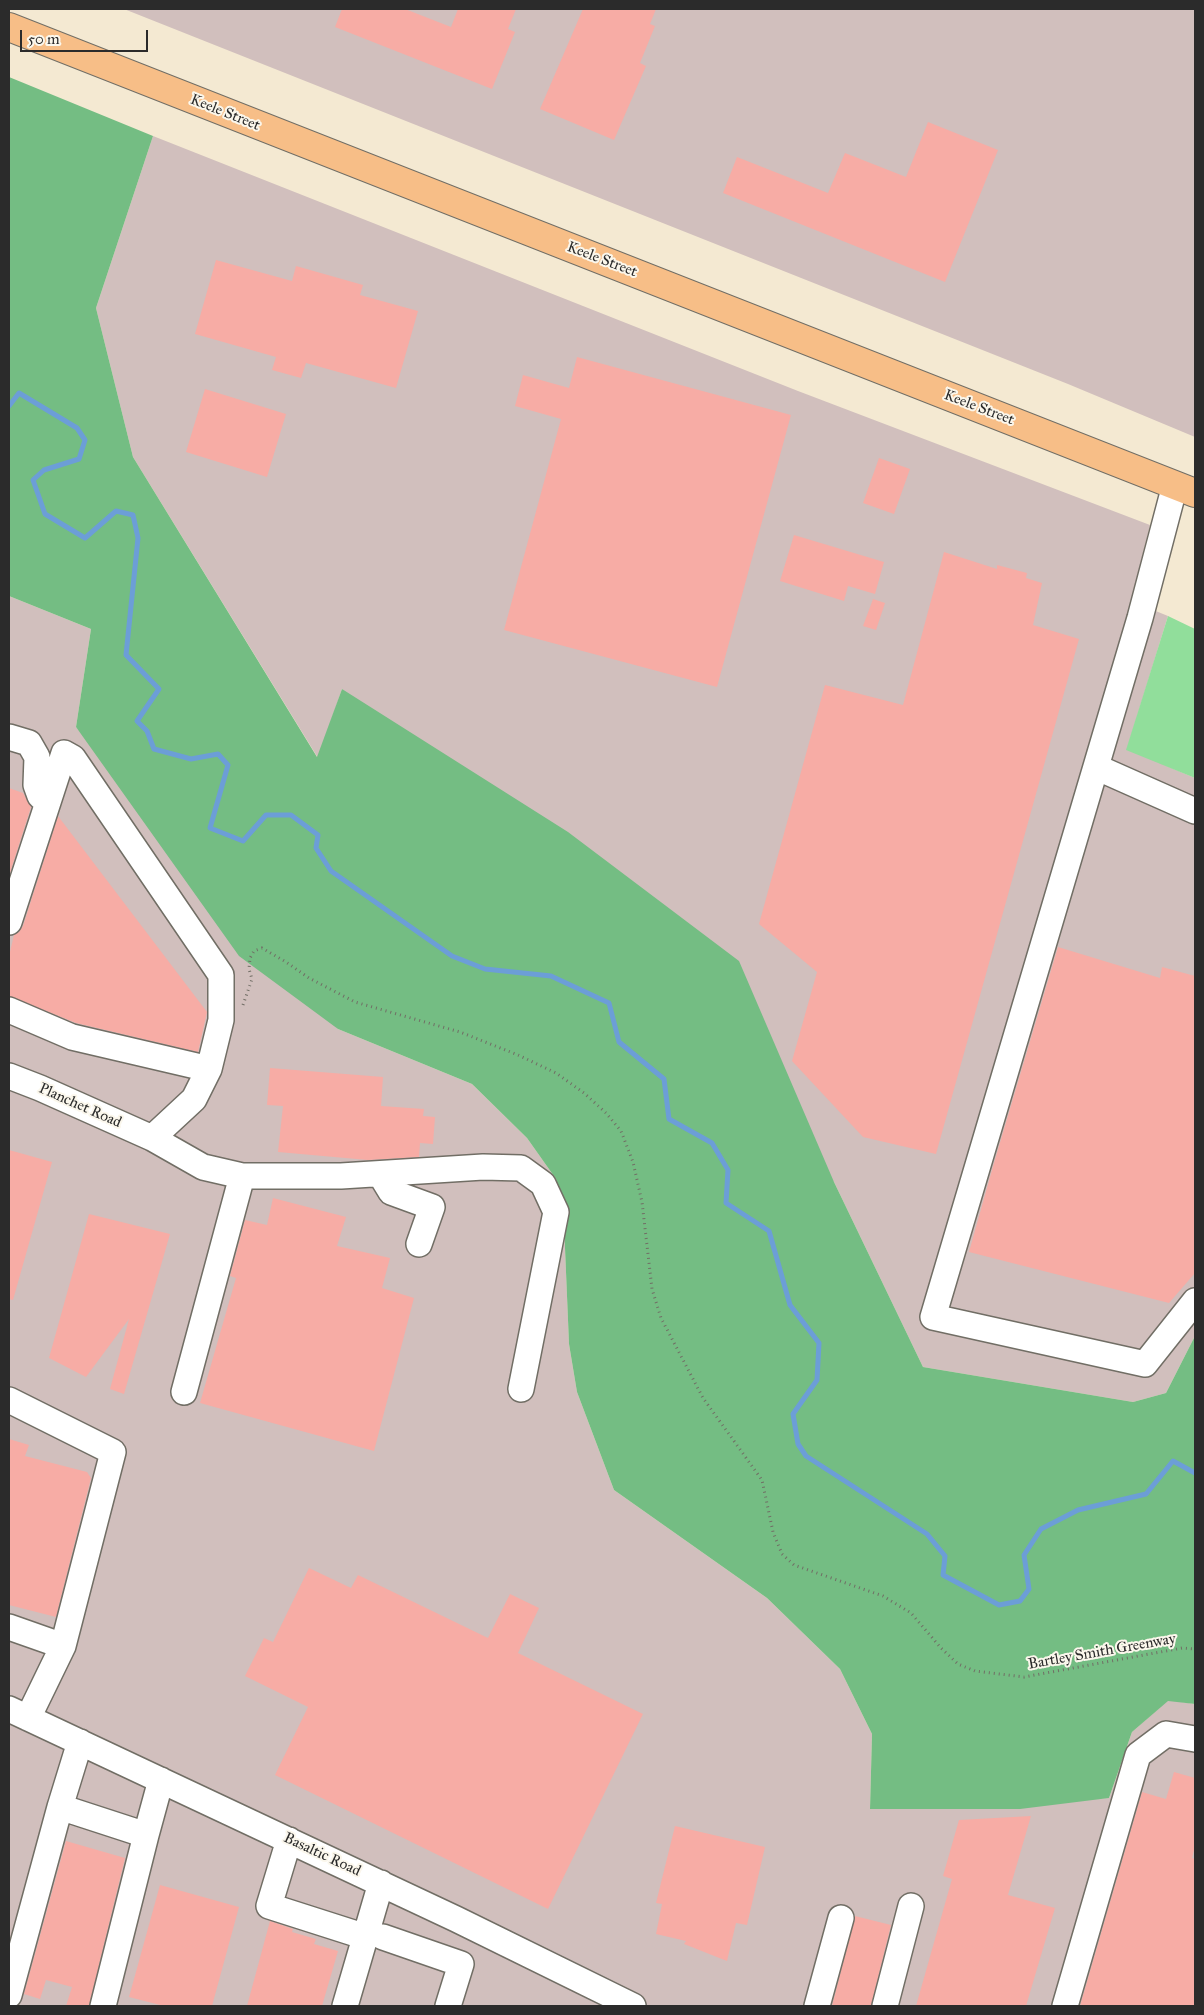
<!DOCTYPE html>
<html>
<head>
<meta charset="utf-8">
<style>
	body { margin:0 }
	#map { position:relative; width:1204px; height:2015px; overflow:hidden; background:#f4e9d2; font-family:"IM FELL Great Primer",serif }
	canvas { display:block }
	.frame { position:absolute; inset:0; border:10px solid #2b2b2b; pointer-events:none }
	.scale { position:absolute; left:20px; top:30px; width:128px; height:22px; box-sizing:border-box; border:2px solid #2b2b2b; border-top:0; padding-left:6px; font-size:15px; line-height:18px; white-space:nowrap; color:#2b2b2b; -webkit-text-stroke:4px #fbf7ec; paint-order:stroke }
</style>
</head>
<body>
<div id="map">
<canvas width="1204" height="2015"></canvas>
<div class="frame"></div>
<div class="scale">50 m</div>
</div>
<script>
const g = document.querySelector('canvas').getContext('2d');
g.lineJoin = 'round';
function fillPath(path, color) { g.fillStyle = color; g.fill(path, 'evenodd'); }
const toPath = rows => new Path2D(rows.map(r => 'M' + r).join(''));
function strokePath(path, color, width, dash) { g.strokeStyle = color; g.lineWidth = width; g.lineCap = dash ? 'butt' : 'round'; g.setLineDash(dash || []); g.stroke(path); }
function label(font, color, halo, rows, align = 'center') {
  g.font = font + ' "IM FELL Great Primer",serif'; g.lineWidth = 4; g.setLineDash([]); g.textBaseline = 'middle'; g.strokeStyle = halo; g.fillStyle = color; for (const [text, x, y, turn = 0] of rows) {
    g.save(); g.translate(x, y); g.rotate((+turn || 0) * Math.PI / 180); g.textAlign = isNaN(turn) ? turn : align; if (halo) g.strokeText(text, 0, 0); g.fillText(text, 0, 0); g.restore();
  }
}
const industrial = toPath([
	[124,9,1195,9,1195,437,1068,384],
	[153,136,798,391,1150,525,1131,601,1168,616,1127,749,1195,778,1195,1336,1166,1393,1133,1402,923,1367,834,1182,342,689,318,758,133,457,96,308],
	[9,596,91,629,76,727,338,1029,472,1084,527,1138,556,1179,564,1224,569,1344,577,1392,614,1490,767,1598,840,1669,872,1734,870,1809,1109,1798,1132,1732,1168,1700,1195,1704,1195,2006,9,2006]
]);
const green = toPath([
	[1168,616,1195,629,1195,778,1126,750]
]);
const forest = toPath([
	[9,77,153,136,96,308,133,457,317,757,342,689,568,832,739,961,834,1182,923,1367,1133,1402,1166,1393,1195,1336,1195,1704,1168,1701,1132,1732,1109,1798,1020,1809,870,1809,872,1734,840,1669,767,1598,614,1490,577,1392,569,1344,564,1224,556,1179,527,1138,472,1084,338,1029,239,956,76,727,91,629,9,596]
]);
const stream = toPath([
	[9,406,19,393,77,428,85,440,79,459,44,470,33,480,45,514,85,538,116,511,133,515,138,538,126,655,159,689,137,721,147,731,154,749,191,759,218,754,228,765,210,828,243,841,266,815,291,815,318,835,316,848,331,871,452,956,485,969,551,976,609,1003,619,1042,664,1079,669,1119,712,1143,728,1170,726,1203,769,1231,790,1305,819,1343,817,1380,793,1414,798,1444,806,1456,927,1534,945,1556,943,1575,999,1605,1020,1601,1029,1589,1024,1555,1041,1529,1078,1510,1146,1494,1173,1461,1195,1473]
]);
const building = toPath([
	[342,9,405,9,451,27,458,9,516,9,508,29,515,32,492,89,335,27],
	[583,9,656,9,650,24,655,26,640,63,646,66,614,140,540,109],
	[928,122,998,150,945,282,723,193,737,157,828,193,845,153,906,177],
	[216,260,292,281,296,266,363,285,360,295,418,311,396,388,306,363,301,378,272,370,276,357,195,334],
	[577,357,791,415,717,687,504,630,561,419,515,406,523,375,569,388],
	[205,389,286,414,267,477,186,452],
	[879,458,910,469,894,514,863,503],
	[794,535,884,562,875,594,848,586,844,601,780,581],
	[944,552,997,569,997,565,1027,573,1026,578,1042,583,1033,625,1079,639,936,1154,863,1137,792,1061,817,972,759,924,825,685,903,705],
	[873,599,885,603,876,630,863,626],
	[9,788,23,793,31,807,9,876],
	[58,816,207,1012,198,1052,76,1023,9,996,9,956,14,935,19,932,23,926],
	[1058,947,1160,978,1162,967,1195,976,1195,1273,1169,1303,969,1252,994,1163],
	[270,1068,383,1077,381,1106,424,1109,423,1116,435,1117,433,1144,420,1143,419,1157,368,1160,278,1152,283,1106,267,1105],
	[9,1150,52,1162,13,1300,9,1299],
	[273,1198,346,1217,337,1246,390,1258,382,1288,414,1298,374,1451,200,1403,236,1278,230,1276,245,1220,267,1225],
	[89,1214,170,1234,124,1394,110,1389,129,1319,86,1377,49,1358],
	[9,1439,29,1445,25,1456,87,1472,91,1478,56,1617,9,1605],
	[309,1568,351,1588,358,1575,488,1638,510,1594,539,1608,518,1653,643,1714,548,1909,275,1775,308,1707,245,1676,264,1638,273,1642],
	[1174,1772,1195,1778,1195,1846,1192,1858,1195,1859,1195,2006,1080,2006,1142,1792,1166,1799],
	[1031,1816,1008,1895,1055,1908,1026,2006,916,2006,952,1879,943,1876,959,1820],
	[675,1826,765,1847,747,1925,736,1923,727,1961,684,1944,686,1941,656,1934,662,1904,656,1903],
	[66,1841,125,1858,89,2006,66,2006,72,1987,46,1980,40,1999,24,1994],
	[160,1885,239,1907,212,2006,164,2006,129,1997],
	[855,1916,891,1925,871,2006,832,2006],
	[270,1921,293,1929,292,1932,316,1939,314,1944,338,1951,322,2006,247,2006]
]);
const path = toPath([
	[243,1005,252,979,249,969,250,958,254,951,262,948,286,962,309,978,355,1002,460,1032,518,1055,556,1073,584,1093,606,1113,621,1131,633,1162,642,1202,652,1289,661,1318,703,1398,762,1480,773,1532,782,1554,794,1565,883,1596,911,1613,941,1648,958,1664,975,1671,1024,1677,1182,1648,1195,1649]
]);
const minor = toPath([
	[1175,485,1140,618,933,1317,1145,1364,1195,1301],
	[9,737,29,743,37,757,36,785,40,796,48,802],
	[1096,767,1195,811],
	[9,922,64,753,73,758,221,975,221,1020,209,1069,72,1037,9,1010],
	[9,1076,40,1088,152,1138,203,1167,242,1176,184,1392],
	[152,1138,194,1099,209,1069],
	[380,1174,391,1192,432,1207,419,1244],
	[242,1176,341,1176,483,1167,521,1168,543,1184,556,1212,521,1389],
	[9,1400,113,1452,63,1646,28,1718],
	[9,1627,63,1646],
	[9,1709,456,1919,633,2006],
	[80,1742,60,1807,146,1835,161,1780],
	[289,1840,269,1906,366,1937],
	[383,1937,461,1964,448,2006],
	[9,1995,60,1807],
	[103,2006,146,1835],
	[345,2006,381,1883],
	[817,2006,841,1918],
	[885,2006,911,1906],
	[1065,2006,1138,1755,1166,1734,1195,1739]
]);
const major = toPath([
	[9,27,1195,493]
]);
const streetNames = [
	["Keele Street",225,113,22],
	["Keele Street",602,260,21],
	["Keele Street",979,408,21],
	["Planchet Road",80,1106,24],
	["Bartley Smith Greenway",1102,1652,-10],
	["Basaltic Road",322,1855,25]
];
fillPath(industrial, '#d1bfbd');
fillPath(green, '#91de9b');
fillPath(forest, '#74bd83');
strokePath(stream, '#6c9ed7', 5);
fillPath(building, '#f7aca5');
strokePath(minor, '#716e65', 28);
strokePath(major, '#716e65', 30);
strokePath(path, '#716e65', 3, [1, 4]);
strokePath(minor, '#fff', 25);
strokePath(major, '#f7be87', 28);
label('15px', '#2b2b2b', '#fbf7ec', streetNames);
</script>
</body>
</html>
